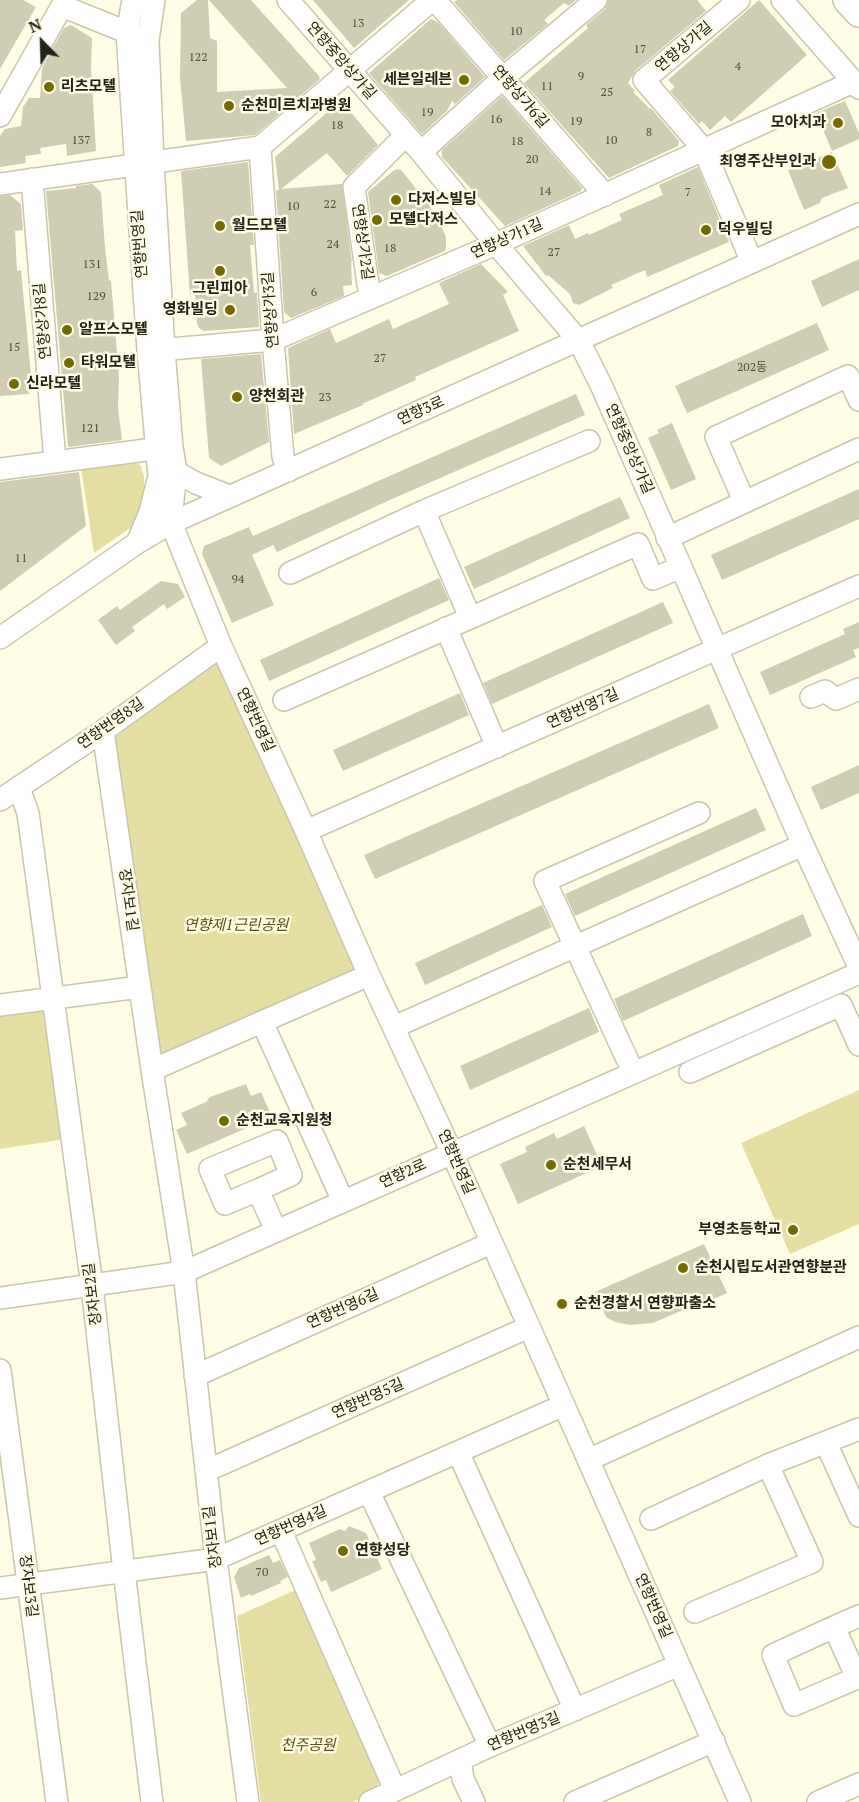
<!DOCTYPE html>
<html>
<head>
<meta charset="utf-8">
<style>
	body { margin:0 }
	#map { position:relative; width:859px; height:1802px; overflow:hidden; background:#fffde6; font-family:"PT Serif",serif }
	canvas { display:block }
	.north { position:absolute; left:12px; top:12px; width:60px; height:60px; -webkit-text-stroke:4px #fffde6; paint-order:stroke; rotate:337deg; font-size:16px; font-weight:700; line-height:24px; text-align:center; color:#232218 }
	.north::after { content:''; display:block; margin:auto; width:21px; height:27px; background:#232218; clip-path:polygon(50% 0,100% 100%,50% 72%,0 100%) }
</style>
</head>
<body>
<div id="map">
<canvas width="859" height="1802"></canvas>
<div class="north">N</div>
</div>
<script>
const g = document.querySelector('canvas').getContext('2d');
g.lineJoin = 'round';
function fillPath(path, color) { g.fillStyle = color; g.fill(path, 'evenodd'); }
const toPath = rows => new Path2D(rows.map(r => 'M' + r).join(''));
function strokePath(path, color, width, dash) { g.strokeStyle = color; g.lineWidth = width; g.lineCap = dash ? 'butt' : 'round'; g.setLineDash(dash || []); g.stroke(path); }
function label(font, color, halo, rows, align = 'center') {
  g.font = font + ' "PT Serif","Noto Sans KR",serif'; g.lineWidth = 5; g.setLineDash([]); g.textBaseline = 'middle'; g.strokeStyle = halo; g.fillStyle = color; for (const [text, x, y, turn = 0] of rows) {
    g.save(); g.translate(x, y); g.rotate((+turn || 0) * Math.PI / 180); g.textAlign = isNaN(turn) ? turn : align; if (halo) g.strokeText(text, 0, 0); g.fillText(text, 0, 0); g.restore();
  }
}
const green = toPath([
	[130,460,136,462,141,466,144,476,144,500,139,516,130,528,94,553,81,467],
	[220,659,357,966,349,979,160,1059,114,729],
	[36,1004,49,1019,66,1139,0,1149,0,1009],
	[859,1090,859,1224,790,1254,741,1143],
	[298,1589,380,1779,374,1793,353,1802,261,1802,237,1616]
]);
const building = toPath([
	[0,0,23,0,36,7,0,69],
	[197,0,208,0,210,38,217,41,217,92,287,88,209,0,251,0,319,76,320,79,255,135,186,141,180,79,181,13],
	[313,0,409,0,354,48],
	[457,0,576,0,569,6,564,3,544,20,548,24,504,60,454,2],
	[608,0,697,0,706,11,636,70,628,83,635,91,633,92,650,109,651,108,679,141,678,146,609,178,524,83,588,28,586,25,605,9],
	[759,0,807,55,731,122,725,116,710,130,702,121,699,124,670,91,675,87,668,80],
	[431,19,438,22,485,77,455,104,452,101,447,111,422,134,369,73],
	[71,25,92,38,91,68,96,151,67,156,66,144,40,148,41,154,25,156,26,163,0,167,0,136,5,129,21,126,23,107,29,98,40,98,42,68,64,28],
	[502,96,582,188,581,191,505,226,442,157,442,150],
	[845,101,859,133,859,139,832,151,816,113],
	[337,104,345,105,378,145,347,176,327,153,281,189,342,184,352,263,351,263,352,285,343,286,344,296,291,318,284,312,276,190,279,190,275,157],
	[832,152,848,188,822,198,820,203,804,210,788,170],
	[248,162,254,245,250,245,254,293,257,292,259,327,204,331,199,328,197,323,195,294,190,295,181,171],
	[698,167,729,242,647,277,645,270,611,285,613,288,579,305,573,303,570,294,548,275,546,276,523,246,569,225,575,239,588,233,589,235,622,220,619,214,663,195,659,185],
	[398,169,402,171,430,206,436,223,439,221,446,237,446,247,445,251,387,276,379,273,368,192,393,171],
	[92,184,101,192,105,248,109,281,111,280,119,377,118,408,122,440,68,447,46,191,76,188,76,186],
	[10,195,21,204,23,230,15,231,17,271,21,270,31,375,27,375,29,394,0,396,0,196],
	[859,259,859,290,822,307,811,281],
	[481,264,508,292,503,295,519,331,415,377,416,380,362,404,363,405,294,434,288,348,330,329,336,343,389,319,393,329,449,304,439,283],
	[817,323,829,350,687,413,675,386],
	[261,354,269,442,221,466,209,458,201,359],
	[576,394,585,415,392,499,277,552,273,545,252,555,274,605,232,623,202,554,204,546,249,527,253,536],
	[672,423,696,479,671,490,648,438,659,433,657,430],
	[79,472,86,526,0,591,0,482],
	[859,489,859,519,722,580,711,555],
	[620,497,630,518,474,589,464,567],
	[439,578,449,600,269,681,260,660],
	[161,581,178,584,185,597,167,609,164,604,132,627,135,631,116,645,98,620,117,606,120,610],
	[663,602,673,623,492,704,483,683],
	[859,622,859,648,853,650,856,657,770,695,760,672,845,634,843,629],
	[460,693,469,715,343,771,333,750],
	[709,704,719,728,375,879,364,855],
	[859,765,859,793,821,810,811,787],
	[756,808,766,830,575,916,565,894],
	[542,905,552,927,425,985,415,963],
	[803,914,812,936,623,1021,614,999],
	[589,1008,599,1032,470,1090,460,1066],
	[246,1084,251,1096,261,1092,272,1117,187,1154,176,1130,187,1125,181,1113,206,1102,210,1097],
	[584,1126,602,1166,518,1204,500,1164,527,1152,525,1147,554,1133,557,1139],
	[704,1244,727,1293,684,1312,683,1310,653,1323,630,1325,615,1322,606,1317,595,1292],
	[349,1526,366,1533,382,1569,331,1592,326,1580,321,1582,312,1561,316,1560,309,1543,340,1529,345,1531],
	[269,1555,273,1563,280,1560,288,1577,280,1581,281,1583,251,1596,250,1594,241,1598,234,1577,239,1568]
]);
const minor = toPath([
	[133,0,127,33,148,351,159,476,171,523,221,646,306,831,369,975,452,1153,740,1802],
	[154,0,148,40,153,162,164,350,172,447,176,472,172,510],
	[288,0,421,152,496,244,579,341,602,387,803,845,859,967],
	[435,0,605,195],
	[739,0,644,80,704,150,752,262],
	[782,0,859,88],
	[0,116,62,6,139,37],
	[260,147,273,340,283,457,288,471],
	[421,152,503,78,596,0],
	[32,179,55,462],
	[0,184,260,147,432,0],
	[370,298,354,187,406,135],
	[148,351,273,340,496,244,853,82],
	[0,469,169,447],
	[176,472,196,483,229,496],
	[744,501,716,437,848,376,859,400],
	[424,511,470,617],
	[667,538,859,449],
	[137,543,150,512,158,480],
	[290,573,424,511,589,441],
	[446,628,497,747],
	[0,638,137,543,171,523,859,214],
	[811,697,825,691,836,699,859,689],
	[284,700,638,544,653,579,681,567],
	[103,731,152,1070],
	[19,788,28,813,92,1286,124,1571,152,1802],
	[0,800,103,731,221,646],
	[306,831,859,586],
	[0,1005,140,987],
	[262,1022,343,1201],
	[394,1027,803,845],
	[633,1072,545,881,699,813],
	[690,1072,841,1005,859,1045],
	[258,1190,225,1204,210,1169,277,1141,291,1175,258,1190,276,1231],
	[0,1298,184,1272,859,973],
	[0,1370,57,1802],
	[195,1376,491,1243],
	[826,1443,859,1516],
	[458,1452,575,1710],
	[588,1460,859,1337],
	[206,1471,529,1327],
	[369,1492,490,1746],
	[651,1519,768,1465,859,1429],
	[281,1531,395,1790],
	[0,1588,216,1559,564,1405],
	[695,1612,812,1562,768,1465],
	[834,1627,857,1678,794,1705,773,1655,834,1627,859,1616],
	[460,1760,463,1779,474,1802],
	[248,1802,216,1559,184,1272,152,1070,369,975],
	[370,1802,490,1746,679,1665],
	[575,1802,714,1741],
	[818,1802,859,1784]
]);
const major = toPath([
	[847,0,859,13]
]);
const markers = [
	[464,80,6,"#736a02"],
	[49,87,6,"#736a02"],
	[229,106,6,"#736a02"],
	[838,123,6,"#736a02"],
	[829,162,8,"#736a02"],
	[396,200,6,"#736a02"],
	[377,220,6,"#736a02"],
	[220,226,6,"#736a02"],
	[706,230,6,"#736a02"],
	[220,271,6,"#736a02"],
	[230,310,6,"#736a02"],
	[67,330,6,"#736a02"],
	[69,363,6,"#736a02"],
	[14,384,6,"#736a02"],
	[237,397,6,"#736a02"],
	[224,1121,6,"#736a02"],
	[551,1165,6,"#736a02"],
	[793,1230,6,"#736a02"],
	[683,1268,6,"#736a02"],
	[562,1304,6,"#736a02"],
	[343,1551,6,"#736a02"]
];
const numberNames = [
	["13",358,24],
	["10",516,32],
	["17",640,50],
	["122",198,58],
	["4",738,67],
	["9",581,77],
	["11",547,87],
	["25",607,93],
	["19",427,113],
	["16",496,120],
	["19",576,122],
	["18",337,126],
	["8",649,133],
	["137",81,141],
	["10",611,141],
	["18",517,142],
	["20",532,160],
	["14",545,192],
	["7",688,193],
	["22",330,205],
	["10",293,207],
	["24",333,245],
	["18",390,249],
	["27",554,253],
	["131",92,265],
	["6",314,293],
	["129",96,297],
	["15",14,348],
	["27",380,359],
	["202동",752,368],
	["23",325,398],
	["121",90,429],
	["11",21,559],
	["94",238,580],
	["70",262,1573]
];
const streetNames = [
	["연향상가길",684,47,-40],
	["연향중앙상가길",341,61,49],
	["연향상가6길",520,97,49],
	["연향상가1길",507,239,-24],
	["연향상가2길",362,242,82],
	["연향번영길",140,244,-94],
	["연향상가3길",271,310,-94],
	["연향상가8길",43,321,-95],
	["연향3로",421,411,-24],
	["연향중앙상가길",629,449,66],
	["연향번영7길",583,709,-24],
	["연향번영길",255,720,65],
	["연향번영8길",111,724,-35],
	["장자보1길",128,900,82],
	["연향번영길",456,1162,66],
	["연향2로",403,1174,-24],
	["장자보2길",93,1294,-97],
	["연향번영6길",343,1309,-24],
	["연향번영5길",368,1399,-24],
	["연향번영4길",291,1526,-24],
	["장자보1길",213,1537,-97],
	["장자보3길",28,1586,83],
	["연향번영길",653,1606,66],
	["연향번영3길",524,1732,-23]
];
const poiNames = [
	["세븐일레븐",452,80,"right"],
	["리츠모텔",61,87],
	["순천미르치과병원",241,106],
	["모아치과",826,123,"right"],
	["최영주산부인과",816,162,"right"],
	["다저스빌딩",408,200],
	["모텔다저스",389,220],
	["월드모텔",232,226],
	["덕우빌딩",718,230],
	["그린피아",220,289,"center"],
	["영화빌딩",218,310,"right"],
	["알프스모텔",79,330],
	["타워모텔",81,363],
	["신라모텔",26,384],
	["양천회관",249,397],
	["순천교육지원청",236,1121],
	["순천세무서",563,1165],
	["부영초등학교",781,1230,"right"],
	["순천시립도서관연향분관",695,1268],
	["순천경찰서 연향파출소",574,1304],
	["연향성당",355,1551]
];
const parkNames = [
	["연향제1근린공원",236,926],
	["천주공원",308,1746]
];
fillPath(green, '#e5dfa4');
fillPath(building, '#d0ceb2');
strokePath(minor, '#c9c6ab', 24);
strokePath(major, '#c9c6ab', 30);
strokePath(minor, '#fff', 21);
strokePath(major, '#fff', 27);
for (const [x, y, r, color] of markers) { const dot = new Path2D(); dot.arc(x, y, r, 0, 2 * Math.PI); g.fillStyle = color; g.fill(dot); strokePath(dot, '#fffde6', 2); }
label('12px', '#4e4d3e', null, numberNames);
label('15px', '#232218', '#fffde6', streetNames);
label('bold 15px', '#232218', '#fffde6', poiNames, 'left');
label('italic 15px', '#5b5303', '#fffde6', parkNames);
</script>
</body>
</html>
